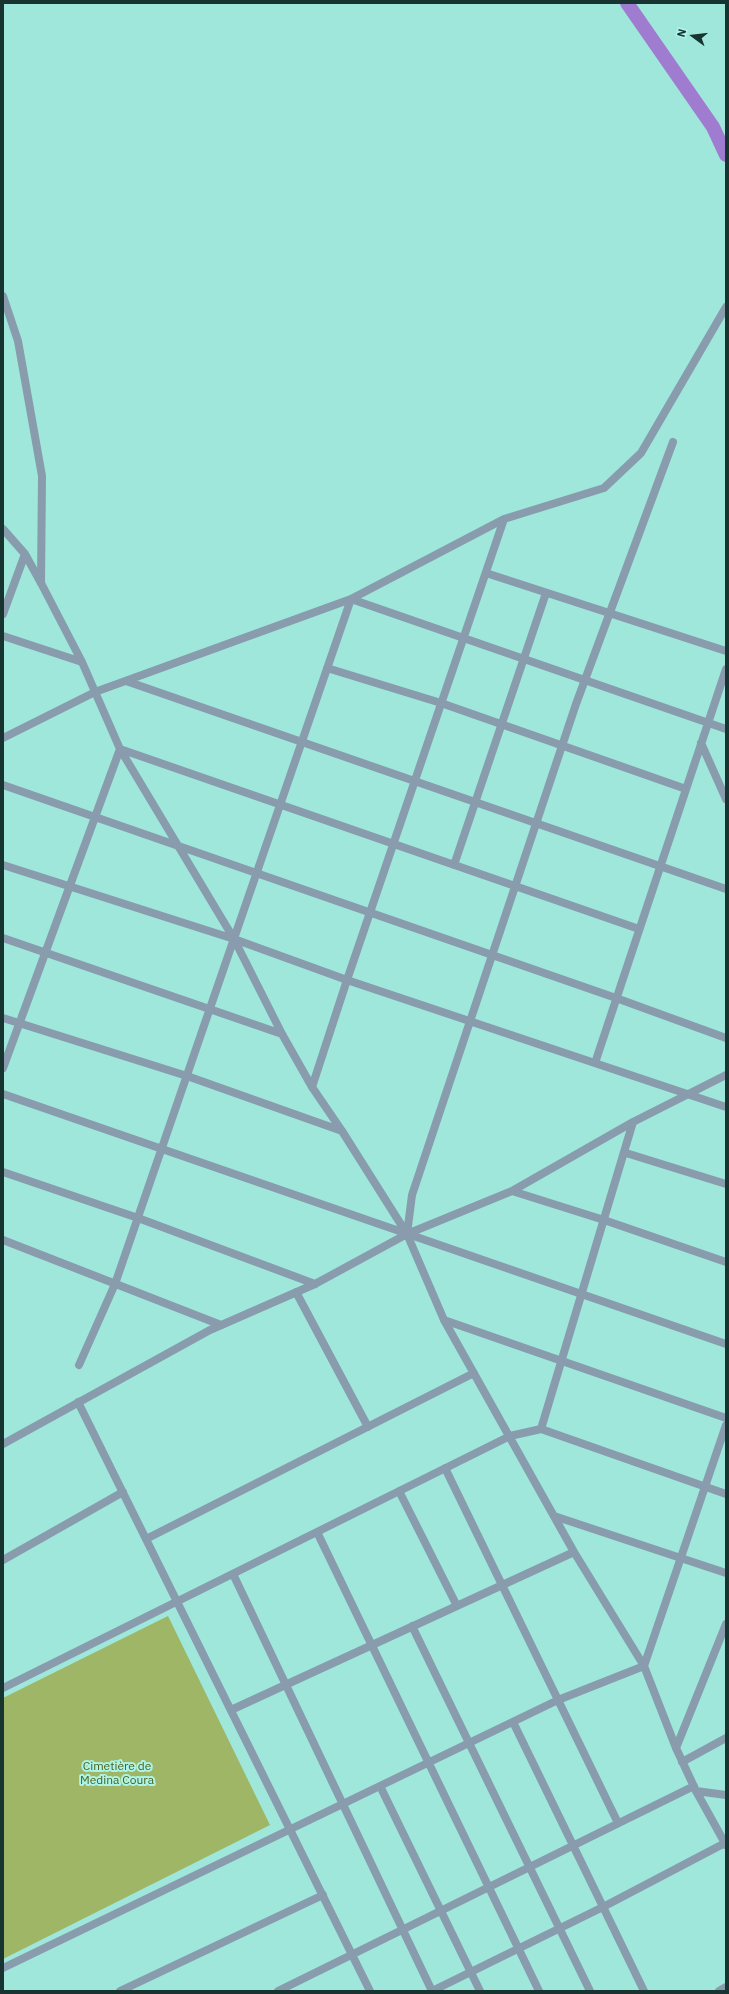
<!DOCTYPE html>
<html>
<head>
<meta charset="utf-8">
<style>
	body { margin:0 }
	#map { position:relative; width:729px; height:1994px; overflow:hidden; background:#9fe7da; font-family:"IBM Plex Sans",sans-serif }
	canvas { display:block }
	.frame { position:absolute; inset:0; border:4px solid #173430; pointer-events:none }
	.north { position:absolute; left:673px; top:16px; width:40px; height:40px; -webkit-text-stroke:3px #acf4e8; paint-order:stroke; rotate:285deg; font-size:11px; font-weight:700; line-height:16px; text-align:center; color:#173430 }
	.north::after { content:''; display:block; margin:auto; width:14px; height:18px; background:#173430; clip-path:polygon(50% 0,100% 100%,50% 72%,0 100%) }
</style>
</head>
<body>
<div id="map">
<canvas width="729" height="1994"></canvas>
<div class="frame"></div>
<div class="north">N</div>
</div>
<script>
const g = document.querySelector('canvas').getContext('2d');
g.lineJoin = 'round';
function fillPath(path, color) { g.fillStyle = color; g.fill(path, 'evenodd'); }
const toPath = rows => new Path2D(rows.map(r => 'M' + r).join(''));
function strokePath(path, color, width, dash) { g.strokeStyle = color; g.lineWidth = width; g.lineCap = dash ? 'butt' : 'round'; g.setLineDash(dash || []); g.stroke(path); }
function label(font, color, halo, rows, align = 'center') {
  g.font = font + ' "IBM Plex Sans",sans-serif'; g.lineWidth = 4; g.setLineDash([]); g.textBaseline = 'middle'; g.strokeStyle = halo; g.fillStyle = color; for (const [text, x, y, turn = 0] of rows) {
    g.save(); g.translate(x, y); g.rotate((+turn || 0) * Math.PI / 180); g.textAlign = isNaN(turn) ? turn : align; if (halo) g.strokeText(text, 0, 0); g.fillText(text, 0, 0); g.restore();
  }
}
const green = toPath([
	[168,1616,270,1825,3,1959,3,1698]
]);
const river = toPath([
	[627,3,713,127,726,155]
]);
const minor = toPath([
	[3,296,18,341,42,476,41,583],
	[3,529,25,554,41,583,82,662,120,749,234,939,282,1034,312,1087,342,1131,407,1234,444,1320,574,1552,644,1666,676,1748,696,1791,726,1845],
	[486,573,726,651],
	[3,614,25,554],
	[3,636,82,662],
	[327,668,441,703,686,789],
	[126,681,726,889],
	[3,738,95,692,351,599,504,519,604,488,641,453,726,307],
	[701,743,726,799],
	[3,785,616,998,726,1038],
	[3,865,234,939,347,980,726,1107],
	[454,865,546,593],
	[3,938,282,1034],
	[3,1018,187,1076,342,1131],
	[595,1063,726,669],
	[3,1068,120,749,639,929],
	[312,1087,347,980,504,519],
	[3,1094,726,1344],
	[626,1153,726,1184],
	[3,1172,138,1218,315,1284],
	[512,1191,604,1220,726,1262],
	[407,1234,512,1191,633,1122,726,1075],
	[3,1240,221,1325],
	[296,1292,368,1427],
	[444,1320,726,1418],
	[79,1365,115,1284,351,599,726,729],
	[78,1402,370,1991],
	[541,1429,633,1122],
	[3,1444,210,1330,315,1284,407,1234,412,1195,576,704,673,442],
	[445,1468,618,1823],
	[399,1491,457,1606],
	[554,1516,726,1573],
	[317,1532,539,1991],
	[146,1539,474,1373],
	[3,1560,123,1492],
	[233,1574,432,1991],
	[412,1626,590,1991],
	[3,1688,510,1436,541,1429,726,1494],
	[231,1710,574,1552],
	[513,1722,644,1991],
	[676,1748,726,1624],
	[682,1762,726,1738],
	[380,1786,480,1991],
	[696,1791,726,1795],
	[3,1968,558,1700,644,1666,726,1425],
	[120,1991,323,1895],
	[278,1991,694,1786],
	[432,1991,603,1907,725,1843],
	[719,1991,726,1987]
]);
const parkNames = [
	["Cimetière de",117,1767],
	["Medina Coura",117,1781]
];
fillPath(green, '#9eb665');
strokePath(river, '#a07cd0', 14);
strokePath(minor, '#889cad', 8);
label('12px', '#4d5e1b', '#acf4e8', parkNames);
</script>
</body>
</html>
